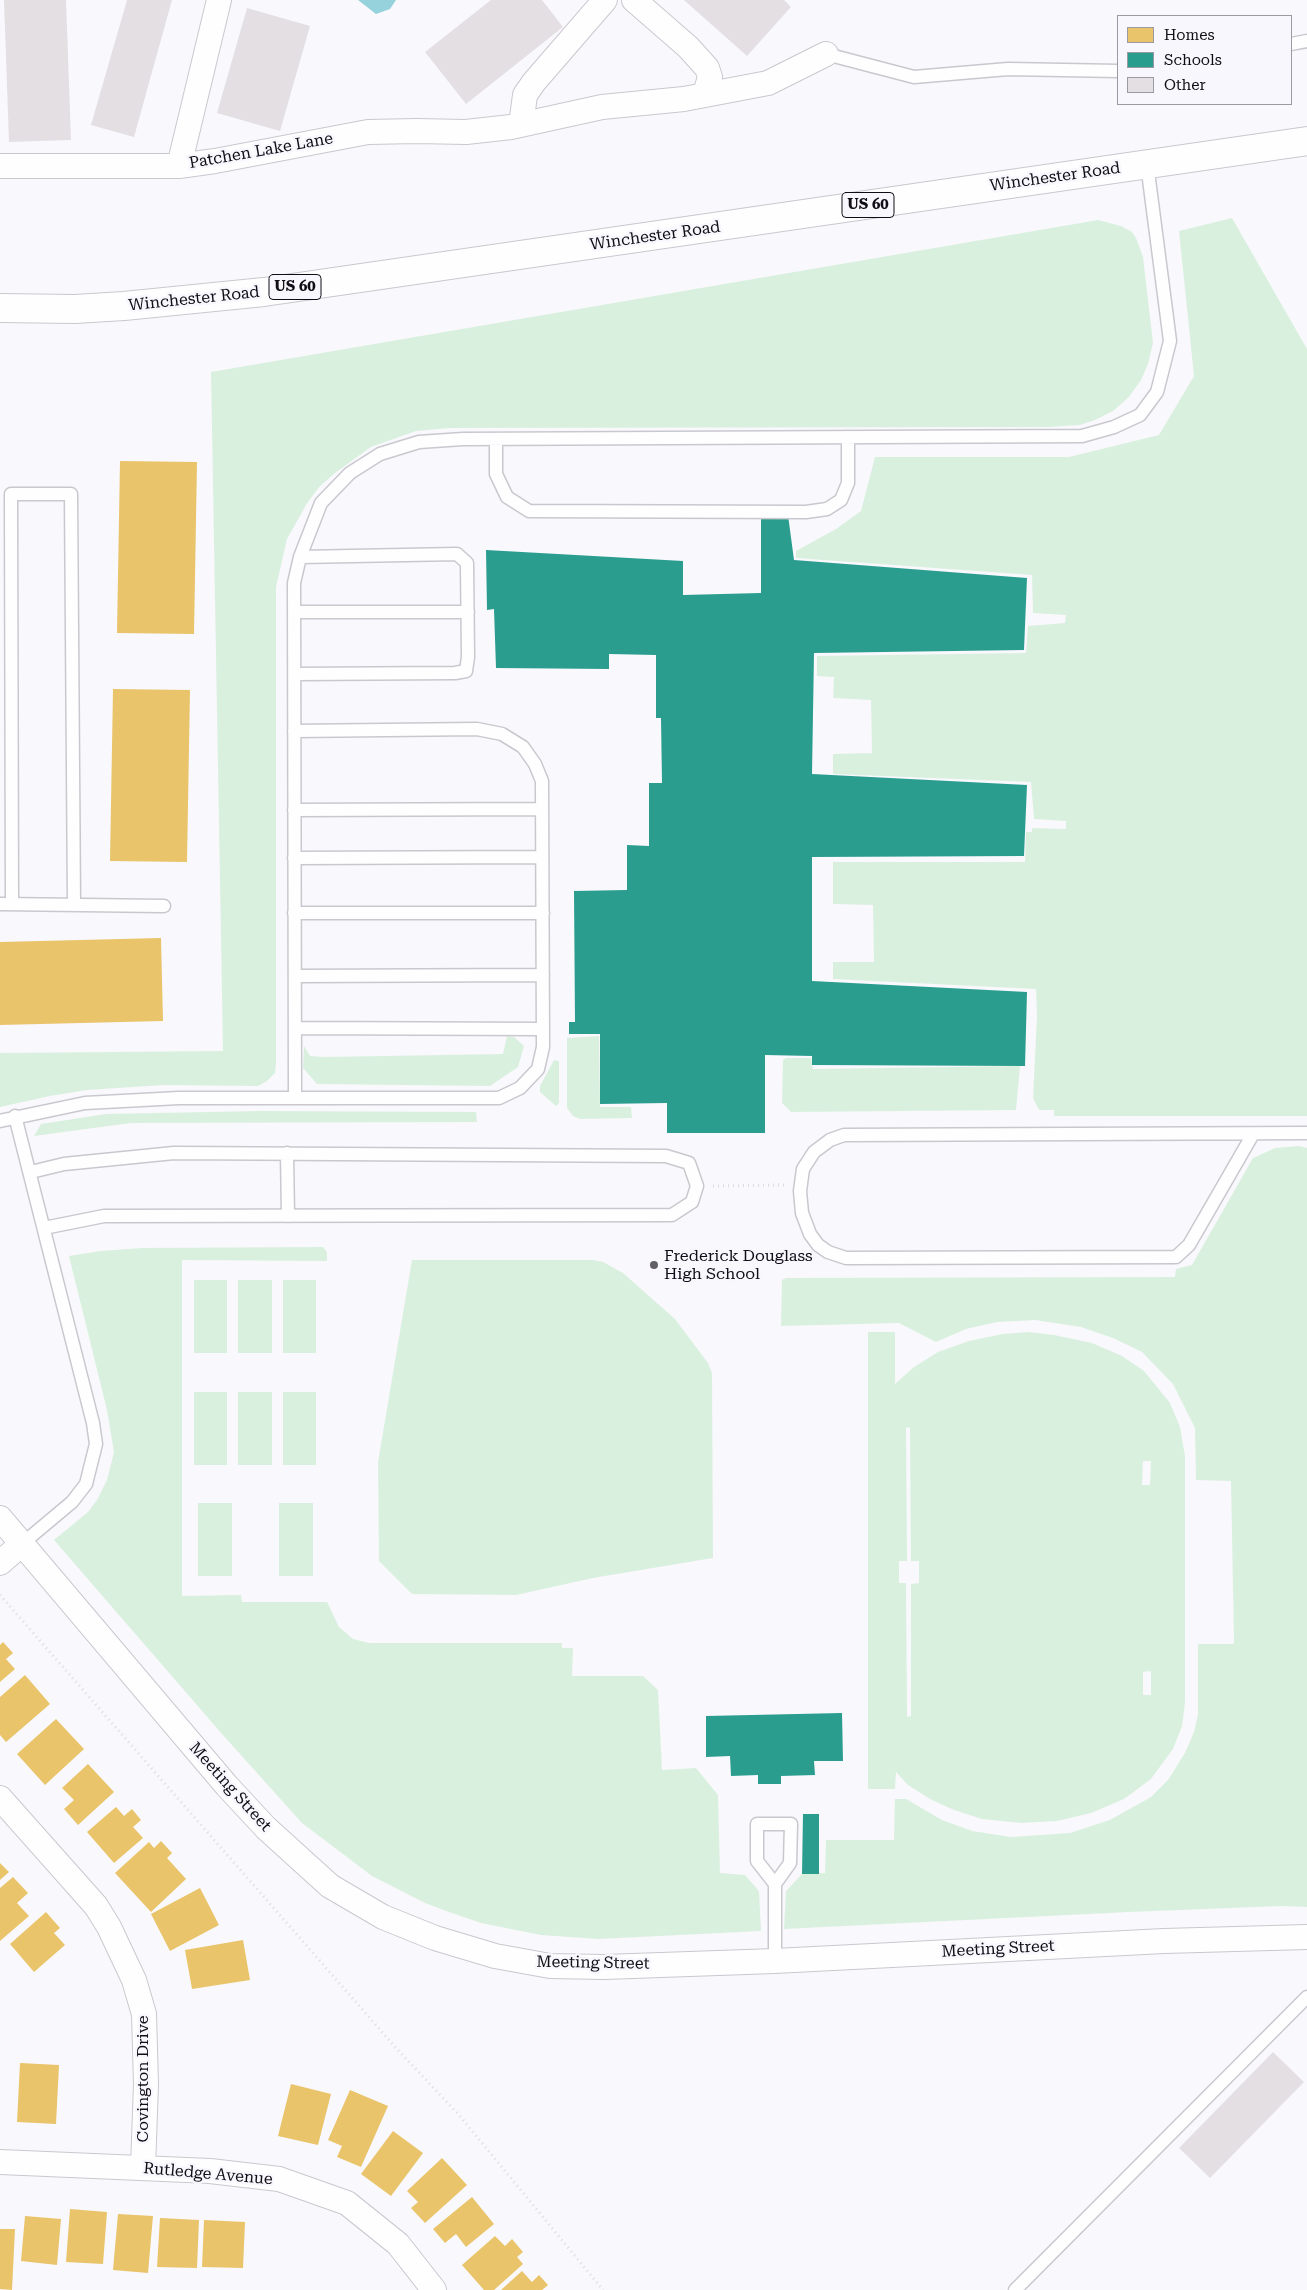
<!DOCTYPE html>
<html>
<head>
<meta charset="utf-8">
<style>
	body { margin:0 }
	#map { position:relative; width:1307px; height:2290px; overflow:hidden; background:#f9f8fc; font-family:"Roboto Serif",serif }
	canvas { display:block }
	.legend { position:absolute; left:1117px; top:15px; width:175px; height:90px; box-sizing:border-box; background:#f8f7fd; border:1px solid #9b99a1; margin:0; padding:6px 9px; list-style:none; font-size:15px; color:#100d16 }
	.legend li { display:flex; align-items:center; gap:10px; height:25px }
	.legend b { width:25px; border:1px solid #9b99a1 }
</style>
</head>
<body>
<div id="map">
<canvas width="1307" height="2290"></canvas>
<ul class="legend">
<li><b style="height:14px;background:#e9c46a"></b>Homes</li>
<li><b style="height:14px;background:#2a9d8f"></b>Schools</li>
<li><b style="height:14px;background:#e4dfe3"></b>Other</li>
</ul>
</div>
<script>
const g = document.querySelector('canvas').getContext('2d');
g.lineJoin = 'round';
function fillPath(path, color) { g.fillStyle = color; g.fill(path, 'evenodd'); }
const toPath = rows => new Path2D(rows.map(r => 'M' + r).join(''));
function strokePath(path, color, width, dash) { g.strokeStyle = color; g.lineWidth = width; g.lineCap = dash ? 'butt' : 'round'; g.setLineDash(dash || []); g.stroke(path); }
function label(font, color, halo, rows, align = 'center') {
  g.font = font + ' "Roboto Serif",serif'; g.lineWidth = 5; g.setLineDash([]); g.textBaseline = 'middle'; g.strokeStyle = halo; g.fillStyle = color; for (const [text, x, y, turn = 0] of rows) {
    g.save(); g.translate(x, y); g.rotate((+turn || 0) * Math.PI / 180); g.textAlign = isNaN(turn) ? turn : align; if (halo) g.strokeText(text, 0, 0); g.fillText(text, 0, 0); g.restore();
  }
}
const green = toPath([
	[1232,218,1307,349,1307,1116,1054,1116,1054,1110,1039,1110,1033,1098,1037,1016,1036,989,833,979,833,962,874,962,873,905,833,904,833,862,1025,862,1026,832,1032,832,1032,828,1066,829,1066,821,1034,819,1031,782,833,774,833,754,872,753,871,700,833,698,834,677,817,676,817,656,1026,653,1028,626,1065,623,1066,615,1033,613,1032,575,796,558,796,551,836,529,861,511,875,457,1069,457,1159,435,1194,376,1179,231],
	[1098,220,1121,226,1132,232,1136,238,1143,257,1153,343,1148,364,1141,380,1129,397,1113,411,1095,420,1080,425,1049,427,450,428,416,431,371,447,335,473,319,487,306,505,287,539,276,587,276,1064,275,1073,267,1081,258,1086,163,1085,87,1090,50,1096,0,1107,0,1053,223,1051,211,372],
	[507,1036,514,1037,524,1046,518,1067,490,1086,317,1084,303,1068,304,1046,310,1056,324,1057,503,1054],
	[599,1036,600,1107,631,1107,632,1118,580,1119,573,1116,567,1108,567,1038],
	[786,1058,811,1058,813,1069,1020,1066,1016,1110,791,1112,782,1103,783,1060],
	[554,1060,559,1061,559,1103,556,1106,540,1092,540,1086],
	[259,1111,476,1112,477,1122,131,1123,34,1136,41,1124,106,1114],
	[1299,1146,1307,1148,1307,1907,1282,1906,1129,1912,784,1929,786,1891,802,1874,825,1873,826,1840,894,1840,895,1799,906,1799,942,1820,972,1831,1011,1837,1070,1833,1110,1820,1151,1797,1168,1780,1185,1753,1194,1732,1198,1714,1198,1644,1233,1644,1234,1642,1231,1481,1196,1480,1195,1428,1173,1384,1142,1352,1113,1338,1081,1327,1035,1320,997,1322,966,1329,936,1342,899,1323,781,1326,782,1280,786,1278,1175,1277,1176,1269,1192,1265,1253,1158,1275,1148],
	[323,1247,327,1252,327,1261,182,1260,182,1596,241,1595,242,1602,327,1602,339,1627,353,1639,369,1643,562,1643,562,1648,573,1648,572,1676,643,1676,658,1690,662,1770,696,1768,718,1795,720,1873,745,1875,759,1891,761,1931,598,1939,541,1935,481,1923,449,1912,425,1903,372,1876,302,1823,222,1734,54,1540,88,1512,97,1500,107,1480,114,1452,107,1410,69,1256,101,1251,142,1248],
	[412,1260,593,1260,603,1262,623,1273,675,1319,708,1363,712,1373,713,1558,593,1578,516,1595,412,1594,379,1561,378,1462],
	[194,1280,227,1280,227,1353,194,1353],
	[238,1280,272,1280,272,1353,238,1353],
	[283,1280,316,1280,316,1353,283,1353],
	[868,1332,895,1332,895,1384,914,1367,938,1352,969,1341,1003,1334,1028,1332,1054,1335,1092,1343,1122,1356,1144,1371,1170,1403,1180,1427,1185,1456,1185,1703,1182,1726,1173,1749,1151,1779,1124,1799,1091,1813,1057,1821,1021,1823,982,1819,954,1810,930,1799,908,1785,896,1772,895,1789,868,1789],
	[910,1427,911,1561,919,1561,919,1583,911,1584,911,1716,907,1717,906,1583,899,1583,899,1561,907,1561,906,1428],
	[1143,1461,1151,1461,1150,1485,1142,1485],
	[1151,1671,1151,1695,1143,1695,1143,1672],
	[194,1392,227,1392,227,1465,194,1465],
	[238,1392,272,1392,272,1465,238,1465],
	[283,1392,316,1392,316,1465,283,1465],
	[198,1503,232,1503,232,1576,198,1576],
	[279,1503,313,1503,313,1576,279,1576]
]);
const water = toPath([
	[358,0,396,0,390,9,376,14]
]);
const homes = toPath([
	[120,461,197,462,194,634,117,633],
	[113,689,190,690,187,862,110,861],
	[161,938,163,1021,0,1025,0,942],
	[3,1642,13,1653,6,1659,15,1669,0,1682,0,1645],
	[25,1675,50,1704,6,1742,0,1735,0,1697],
	[56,1719,84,1749,45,1785,17,1754],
	[88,1764,114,1792,78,1825,64,1809,74,1800,62,1788],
	[116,1807,124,1816,132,1809,141,1820,133,1827,143,1838,114,1863,87,1832],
	[161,1841,172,1853,167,1858,186,1879,151,1912,115,1873,149,1842,154,1848],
	[0,1863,9,1872,0,1880],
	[13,1877,28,1893,17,1903,29,1916,0,1941,0,1888],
	[200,1888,219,1925,170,1951,151,1914],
	[46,1912,60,1928,54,1933,65,1945,34,1972,10,1944],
	[243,1940,250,1980,192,1989,185,1950],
	[20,2063,59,2065,56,2124,17,2122],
	[291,2084,331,2094,318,2145,278,2136],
	[350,2090,388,2106,361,2167,337,2157,342,2146,328,2140],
	[393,2131,423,2153,391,2196,361,2174],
	[442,2158,467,2185,425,2223,411,2208,418,2202,407,2191],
	[472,2197,494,2224,466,2247,456,2234,445,2243,433,2229],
	[70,2209,107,2212,103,2264,66,2262],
	[118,2214,153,2216,148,2273,113,2270],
	[25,2216,61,2219,57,2265,21,2261],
	[160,2218,199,2220,197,2268,157,2267],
	[204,2220,245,2222,243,2268,202,2267],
	[0,2229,15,2229,12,2290,0,2289],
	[495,2236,505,2246,512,2239,523,2252,517,2257,523,2264,494,2290,484,2290,462,2265],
	[522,2271,532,2282,539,2275,548,2285,542,2290,501,2290]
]);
const schools = toPath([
	[761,515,788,515,794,560,1027,578,1024,650,814,653,812,774,1027,785,1024,856,812,857,812,981,1027,992,1025,1066,812,1065,812,1056,765,1055,765,1133,667,1133,667,1103,600,1104,600,1034,569,1034,569,1022,575,1022,574,891,627,890,627,845,649,846,649,783,662,783,661,718,656,718,656,655,609,654,609,669,496,668,494,609,487,610,486,550,683,561,683,595,761,593],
	[842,1713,843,1761,814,1761,815,1775,781,1776,781,1784,758,1784,758,1775,731,1776,730,1756,706,1757,706,1716],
	[803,1814,819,1814,819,1874,802,1874]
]);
const building = toPath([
	[4,0,66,0,71,140,9,142],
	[127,0,172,0,134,137,91,125],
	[491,0,542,0,563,27,466,104,425,52],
	[684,0,784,0,791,7,747,56],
	[247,8,310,26,280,131,217,113],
	[1273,2052,1304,2082,1210,2178,1179,2148]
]);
const path = toPath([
	[713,1186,786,1185],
	[0,1595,396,2048,459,2115,603,2290]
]);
const service = toPath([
	[1291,44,1307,41],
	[826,54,914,77,1008,69,1118,71],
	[496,439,496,474,507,497,529,511,806,512,827,509,841,500,848,483,848,437],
	[294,612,468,612],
	[294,674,455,673,466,671,468,657,467,563,457,554,300,557],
	[294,810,542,809],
	[294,858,542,857],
	[0,904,164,906],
	[12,904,11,494,71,494,74,905],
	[294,913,543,913],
	[295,976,543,975],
	[295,1028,543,1029],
	[295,1098,294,583,300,557,321,503,350,473,380,454,419,442,463,439,1082,436,1114,427,1140,415,1157,392,1170,341,1147,164],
	[15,1116,93,1423,96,1444,86,1484,72,1502,23,1543],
	[0,1121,85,1103,179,1098,499,1098,520,1088,538,1069,543,1047,542,781,535,764,523,747,502,734,477,729,294,731],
	[1253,1134,1189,1245,1176,1257,846,1258,828,1252,818,1245,810,1234,802,1213,800,1191,803,1169,814,1152,830,1140,844,1135,1307,1133],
	[287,1153,288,1216],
	[31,1172,64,1164,174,1153,666,1156,689,1163,697,1186,692,1202,672,1215,104,1216,44,1228],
	[775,1884,790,1863,791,1824,757,1824,757,1861,775,1884,775,1961],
	[1015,2290,1307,1997]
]);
const minor = toPath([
	[634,0,688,47,707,68,710,77,705,94],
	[521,125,525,95,534,82,605,0],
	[0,166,179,166,215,161,368,132,417,131,466,132,511,127,602,107,684,99,768,83,826,54],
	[179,166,219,0],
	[0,1518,227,1786,266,1828,330,1886,383,1917,435,1938,495,1956,550,1966,604,1967,775,1961,1164,1941,1307,1937],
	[0,1563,23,1543],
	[0,1798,96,1906,109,1927,134,1980,144,2014,146,2084,143,2168],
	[0,2162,210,2171,279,2179,347,2203,398,2244,434,2290]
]);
const trunk = toPath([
	[0,308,75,309,124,306,264,292,1307,141]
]);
const markers = [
	[654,1265,5,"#625f66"]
];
const shields = [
	[868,205,52],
	[295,287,52]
];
const shieldNames = [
	["US 60",868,205],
	["US 60",295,287]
];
const streetNames = [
	["Patchen Lake Lane",261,151,-10],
	["Winchester Road",1055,177,-8],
	["Winchester Road",655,236,-8],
	["Winchester Road",194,299,-6],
	["Meeting Street",230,1787,48],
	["Meeting Street",998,1949,-3],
	["Meeting Street",593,1963,1],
	["Covington Drive",143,2079,-90],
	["Rutledge Avenue",208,2174,5]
];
const poiNames = [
	["Frederick Douglass",664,1256],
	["High School",664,1274]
];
fillPath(green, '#daf0df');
fillPath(water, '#96d2dc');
fillPath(homes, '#e9c46a');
fillPath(schools, '#2a9d8f');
fillPath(building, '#e4dfe3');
strokePath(service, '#cac8cf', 15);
strokePath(minor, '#cac8cf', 26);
strokePath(trunk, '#cac8cf', 30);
strokePath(path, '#dcdbdd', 3, [1, 4]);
strokePath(service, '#fefeff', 12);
strokePath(minor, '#fefeff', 24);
strokePath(trunk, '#fefeff', 28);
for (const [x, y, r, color] of markers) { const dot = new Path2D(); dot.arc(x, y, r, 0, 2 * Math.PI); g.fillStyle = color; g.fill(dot); strokePath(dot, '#f8f7fd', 2); }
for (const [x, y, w] of shields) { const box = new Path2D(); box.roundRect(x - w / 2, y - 12.5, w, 25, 4); g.fillStyle = '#f8f7fd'; g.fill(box); strokePath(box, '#100d16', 1); }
label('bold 15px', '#100d16', null, shieldNames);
label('16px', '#100d16', '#f8f7fd', streetNames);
label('16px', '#100d16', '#f8f7fd', poiNames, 'left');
</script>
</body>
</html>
